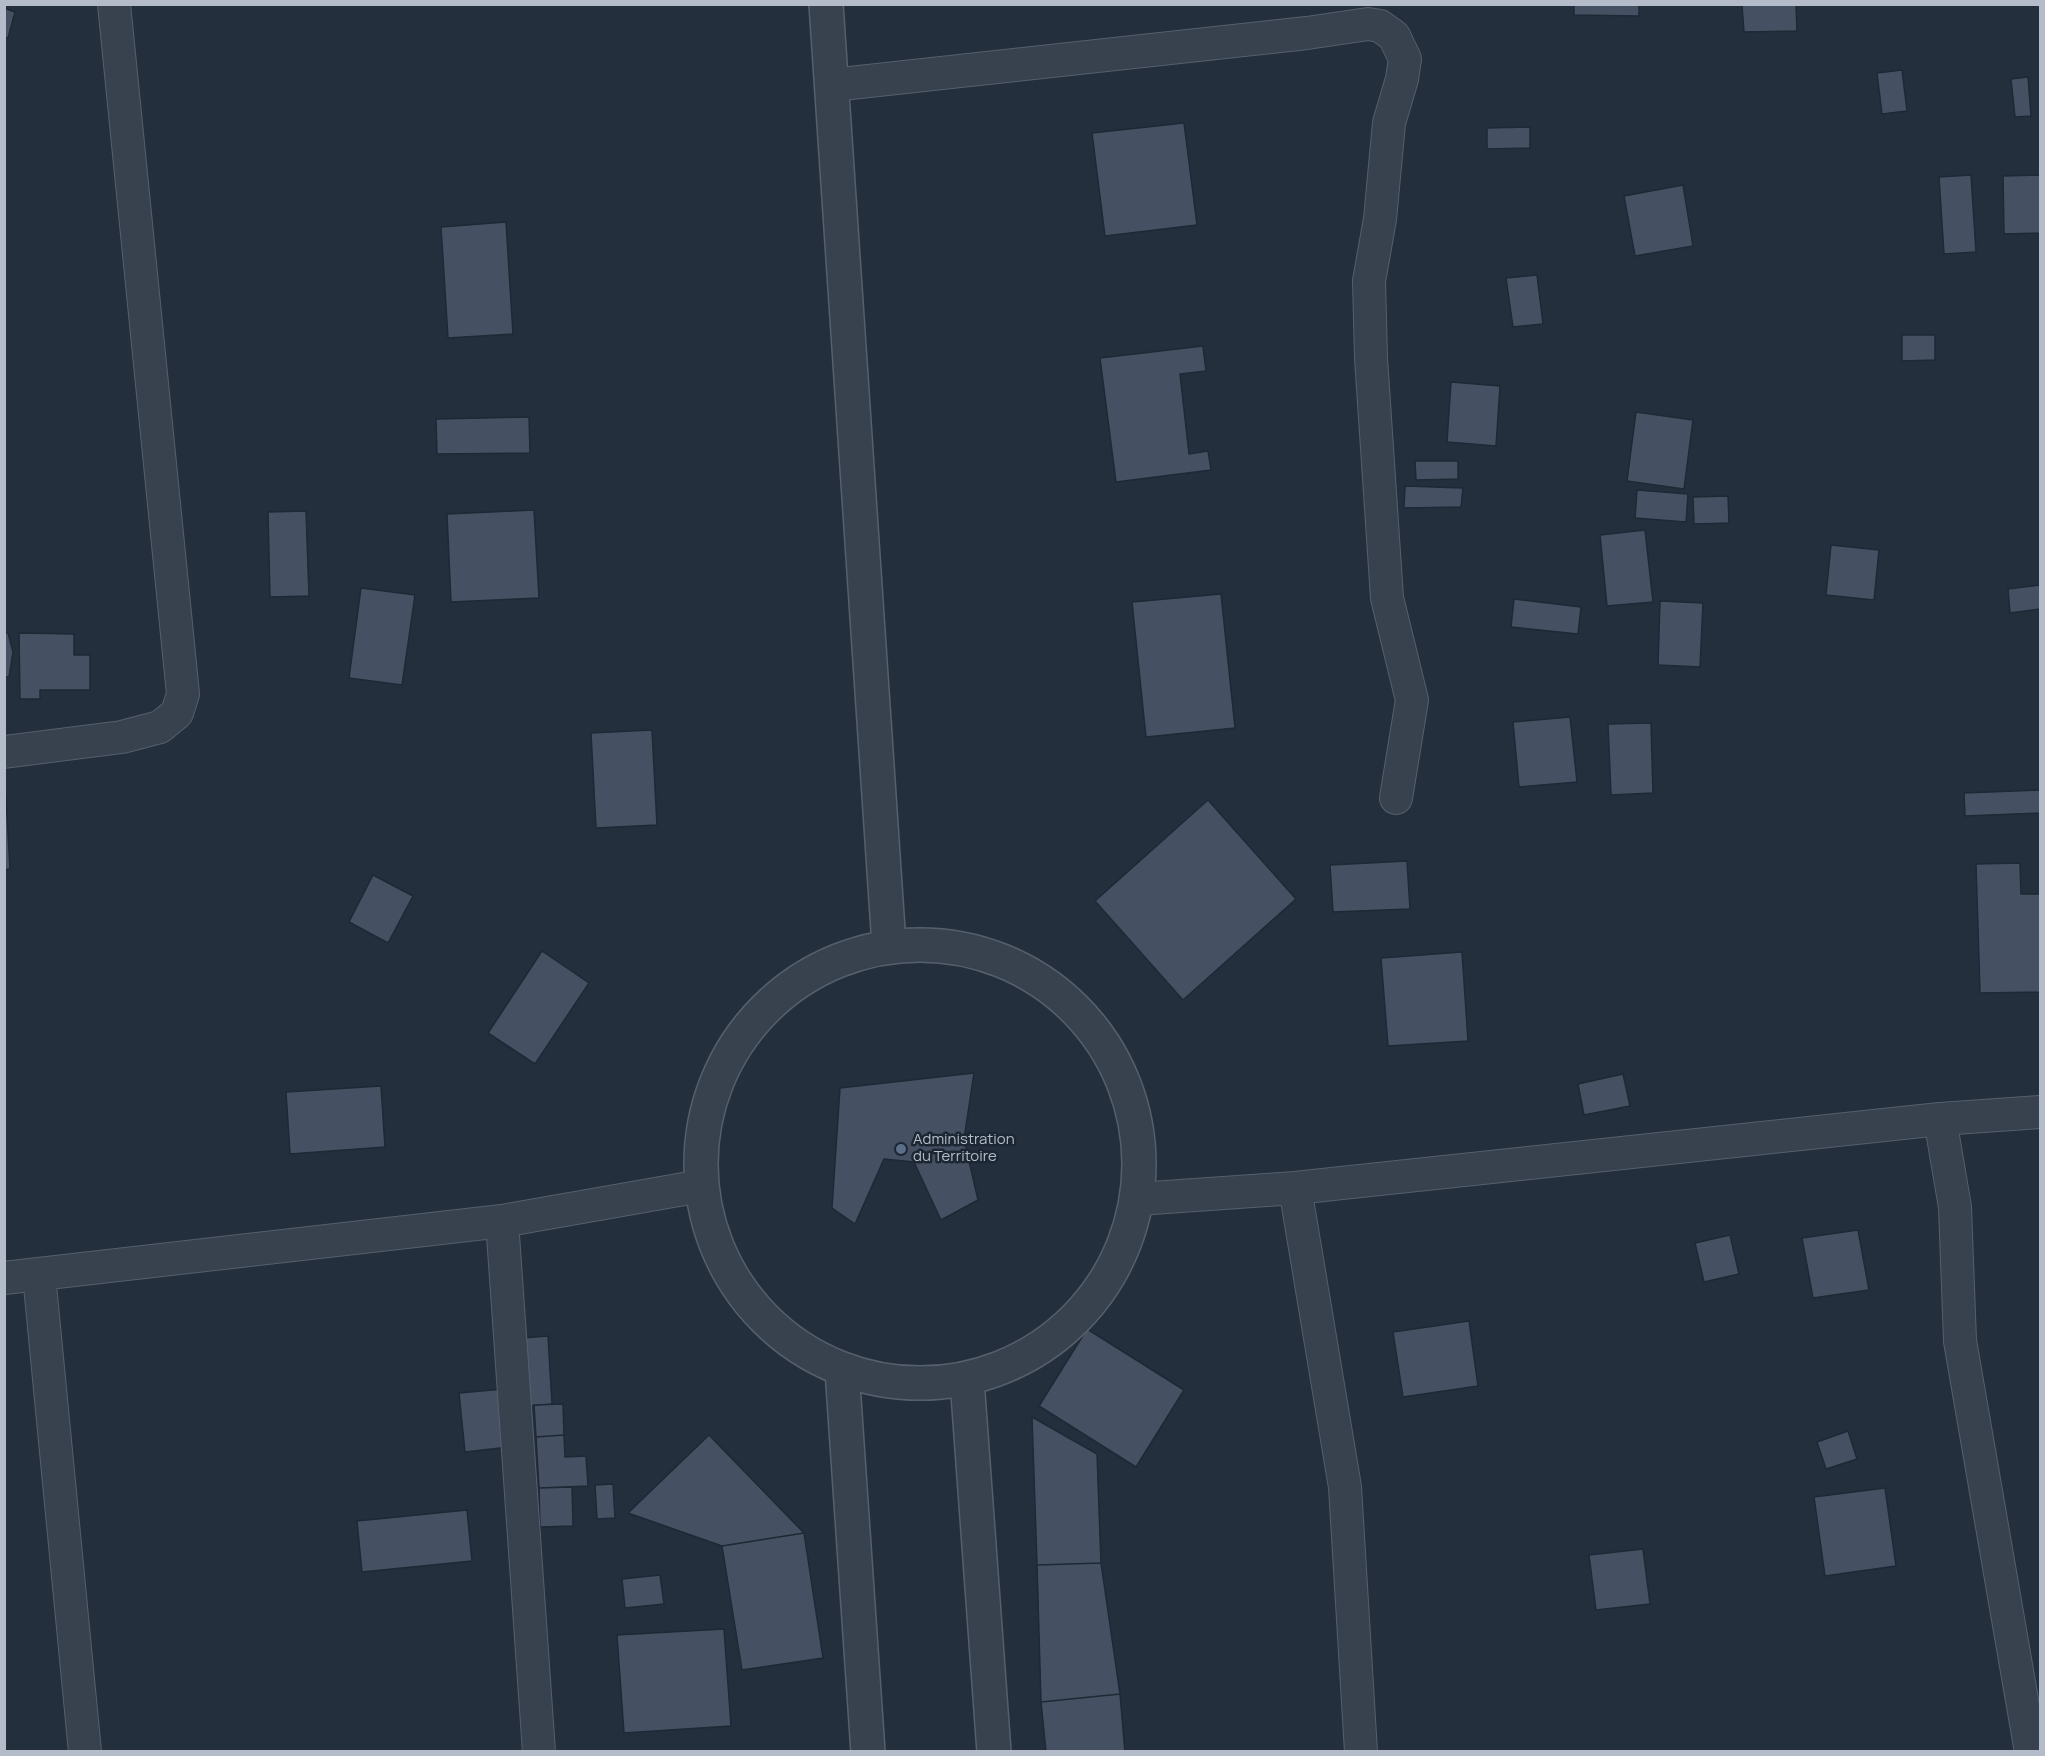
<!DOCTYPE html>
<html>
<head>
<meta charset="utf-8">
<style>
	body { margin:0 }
	#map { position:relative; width:2045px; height:1756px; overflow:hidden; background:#242f3e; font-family:Manrope,sans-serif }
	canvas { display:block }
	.frame { position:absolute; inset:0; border:6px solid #b4bcc9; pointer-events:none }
</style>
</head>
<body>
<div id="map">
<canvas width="2045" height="1756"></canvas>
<div class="frame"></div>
</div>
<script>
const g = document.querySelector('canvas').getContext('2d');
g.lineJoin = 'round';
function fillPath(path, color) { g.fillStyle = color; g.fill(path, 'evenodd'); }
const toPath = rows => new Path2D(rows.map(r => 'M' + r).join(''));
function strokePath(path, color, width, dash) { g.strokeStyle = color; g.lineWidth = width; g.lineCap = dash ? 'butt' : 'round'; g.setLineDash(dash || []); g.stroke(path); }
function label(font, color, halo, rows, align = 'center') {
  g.font = font + ' Manrope,sans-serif'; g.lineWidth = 5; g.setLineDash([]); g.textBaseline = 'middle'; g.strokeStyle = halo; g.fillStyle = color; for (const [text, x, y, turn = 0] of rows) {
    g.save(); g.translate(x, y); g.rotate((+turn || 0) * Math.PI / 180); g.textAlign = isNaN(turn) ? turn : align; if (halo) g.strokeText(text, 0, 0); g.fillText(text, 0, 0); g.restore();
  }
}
const building = toPath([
	[1574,4,1639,4,1639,16,1574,15,1574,4],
	[1796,4,1797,31,1744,32,1742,5,1796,4],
	[4,8,15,12,8,38,4,37,4,8],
	[1902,70,1907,111,1882,114,1877,73,1902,70],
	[2028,77,2031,116,2015,117,2011,79,2028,77],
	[1184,123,1197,225,1105,236,1092,133,1184,123],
	[1530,127,1530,148,1487,149,1487,128,1530,127],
	[1971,175,1976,252,1944,254,1939,177,1971,175],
	[2040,175,2040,233,2004,234,2003,176,2040,175],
	[1683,185,1693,246,1635,256,1624,196,1683,185],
	[506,222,513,334,448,338,441,227,506,222],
	[1537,275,1543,324,1513,327,1506,278,1537,275],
	[1902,335,1935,335,1935,360,1902,361,1902,335],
	[1203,346,1206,371,1180,374,1189,454,1208,451,1211,470,1116,482,1100,358,1203,346],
	[1451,382,1500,386,1496,446,1447,442,1451,382],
	[1636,412,1693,420,1684,489,1627,481,1636,412],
	[529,417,530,453,437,454,436,419,529,417],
	[1415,461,1458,461,1458,479,1416,480,1415,461],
	[1405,486,1463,488,1461,507,1404,508,1405,486],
	[1637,490,1688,494,1686,522,1635,518,1637,490],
	[1728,496,1729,523,1694,524,1693,497,1728,496],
	[534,510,539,598,451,602,447,514,534,510],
	[306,511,309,596,270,597,268,512,306,511],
	[1645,530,1653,602,1607,606,1600,535,1645,530],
	[1831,545,1879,550,1874,600,1826,595,1831,545],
	[2040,585,2040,609,2010,613,2008,589,2040,585],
	[361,588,415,595,402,685,349,678,361,588],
	[1221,594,1235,728,1146,737,1132,602,1221,594],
	[1514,599,1581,607,1578,634,1511,627,1514,599],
	[1660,601,1703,603,1700,667,1658,665,1660,601],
	[4,633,8,633,13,652,9,677,4,677,4,633],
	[19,633,74,634,74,655,90,655,90,690,40,690,40,699,20,699,19,633],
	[1570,717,1577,782,1519,787,1513,722,1570,717],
	[1651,723,1653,793,1611,795,1608,724,1651,723],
	[652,730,657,825,596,828,591,733,652,730],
	[2040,790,2040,813,1965,816,1964,793,2040,790],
	[6,797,10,869,4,870,4,798,6,797],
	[1208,800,1296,899,1183,1000,1095,901,1208,800],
	[1407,861,1410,909,1333,912,1330,865,1407,861],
	[2020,863,2021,894,2040,894,2040,992,1980,993,1976,864,2020,863],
	[373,875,413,896,388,943,349,922,373,875],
	[542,951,589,983,535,1064,488,1033,542,951],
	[1462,952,1468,1041,1388,1046,1381,958,1462,952],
	[974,1073,964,1139,978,1200,941,1220,914,1162,884,1159,855,1224,832,1208,840,1088,974,1073],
	[1623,1074,1630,1106,1584,1115,1578,1084,1623,1074],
	[381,1086,385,1147,290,1154,286,1092,381,1086],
	[1858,1230,1869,1290,1813,1298,1802,1238,1858,1230],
	[1730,1235,1739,1274,1704,1282,1695,1243,1730,1235],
	[1469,1321,1478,1386,1403,1397,1393,1332,1469,1321],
	[1087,1329,1184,1390,1136,1467,1039,1406,1087,1329],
	[548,1336,552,1404,526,1406,522,1338,548,1336],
	[504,1389,509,1447,465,1452,459,1393,504,1389],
	[563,1404,564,1435,536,1437,534,1405,563,1404],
	[1032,1417,1097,1454,1101,1563,1037,1565,1032,1417],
	[1848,1431,1857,1459,1826,1469,1817,1442,1848,1431],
	[564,1435,565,1457,586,1456,588,1486,539,1488,536,1437,564,1435],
	[709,1435,804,1533,722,1546,628,1513,709,1435],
	[613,1484,615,1518,597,1519,595,1485,613,1484],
	[572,1487,573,1526,540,1527,539,1488,572,1487],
	[1885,1488,1896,1566,1825,1576,1814,1497,1885,1488],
	[467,1510,472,1561,362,1572,357,1521,467,1510],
	[804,1533,823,1658,742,1670,722,1546,804,1533],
	[1643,1549,1650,1604,1596,1610,1589,1555,1643,1549],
	[1101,1563,1120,1694,1041,1702,1037,1565,1101,1563],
	[660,1575,664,1604,625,1608,622,1579,660,1575],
	[724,1629,731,1726,624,1733,617,1635,724,1629],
	[1120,1694,1125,1752,1046,1752,1041,1702,1120,1694]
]);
const minor = toPath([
	[832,85,1307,33,1368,24,1380,26,1394,36,1405,59,1402,79,1389,123,1380,219,1369,281,1371,358,1387,598,1412,700,1396,798],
	[4,752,122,737,160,727,177,713,183,694,114,4],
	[1295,1188,1345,1487,1361,1752],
	[1138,1199,1295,1188,1940,1119],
	[502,1221,539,1752],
	[39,1275,85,1752],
	[4,1278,502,1221,701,1186],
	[2031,1752,1960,1341,1955,1207,1940,1119,2040,1112]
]);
const tertiary = toPath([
	[826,4,889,945],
	'701 1164a219 219 0 1 1 438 0a219 219 0 1 1-438 0Z',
	[842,1370,868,1752],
	[967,1380,994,1752]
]);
const markers = [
	[901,1149,6,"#5c6f8a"]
];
const poiNames = [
	["Administration",913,1140],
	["du Territoire",913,1157]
];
fillPath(building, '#455162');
strokePath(building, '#1f2835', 1.5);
strokePath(minor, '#565f6c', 34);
strokePath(tertiary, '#565f6c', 36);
strokePath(minor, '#38414e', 32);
strokePath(tertiary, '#38414e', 33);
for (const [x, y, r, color] of markers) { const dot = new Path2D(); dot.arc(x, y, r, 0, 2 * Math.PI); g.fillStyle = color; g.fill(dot); strokePath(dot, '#1d2633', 2); }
label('15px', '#b4bcc9', '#1d2633', poiNames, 'left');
</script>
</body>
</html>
